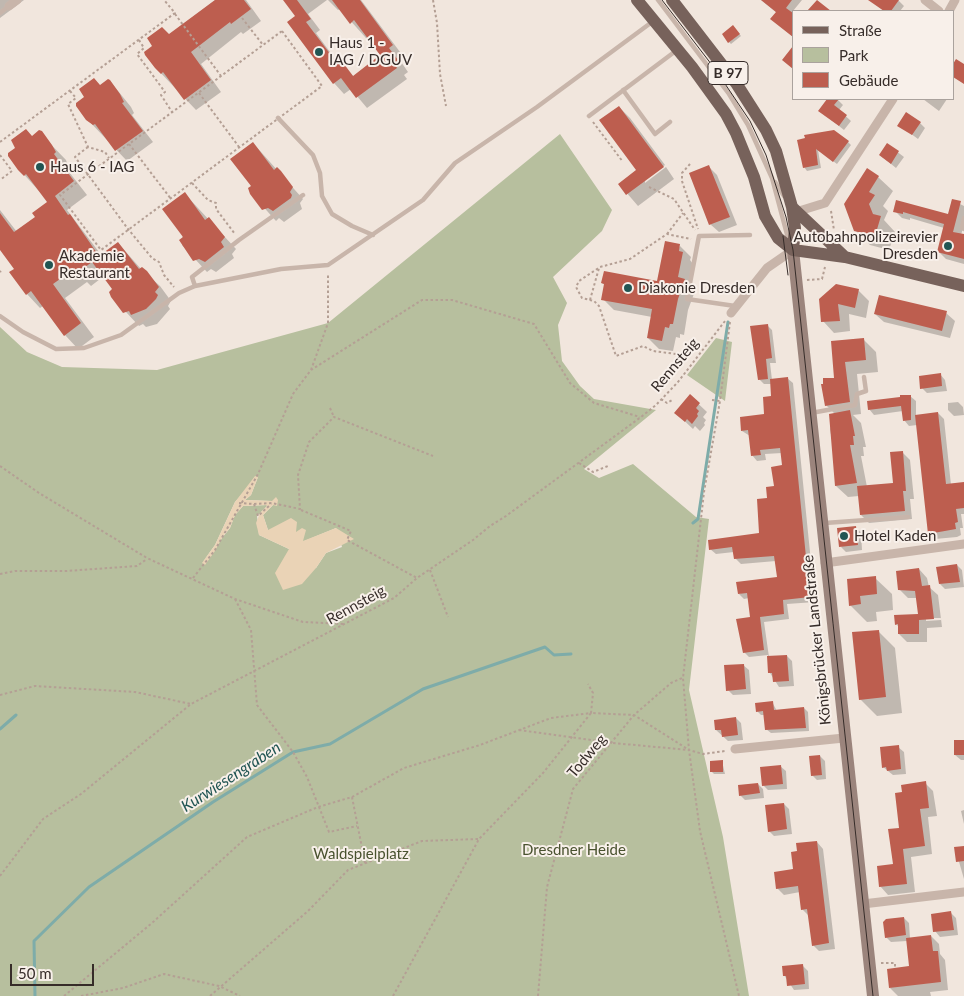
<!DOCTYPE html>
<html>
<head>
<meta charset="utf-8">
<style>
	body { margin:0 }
	#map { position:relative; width:964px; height:996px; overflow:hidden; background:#f1e6dd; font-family:Lato,sans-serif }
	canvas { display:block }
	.legend { position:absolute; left:792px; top:10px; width:162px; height:90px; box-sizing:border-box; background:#f8f0ea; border:1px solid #aaa29d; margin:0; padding:6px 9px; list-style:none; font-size:15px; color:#362c29 }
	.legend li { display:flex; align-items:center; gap:10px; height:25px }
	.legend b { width:25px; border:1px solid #aaa29d }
	.scale { position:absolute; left:10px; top:964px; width:84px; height:22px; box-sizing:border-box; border:2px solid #362c29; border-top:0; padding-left:6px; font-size:15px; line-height:18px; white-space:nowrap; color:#362c29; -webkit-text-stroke:4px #f8f0ea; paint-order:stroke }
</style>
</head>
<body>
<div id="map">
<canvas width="964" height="996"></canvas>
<ul class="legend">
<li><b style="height:6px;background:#77625b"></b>Straße</li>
<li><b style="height:14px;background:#b7bf9e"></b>Park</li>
<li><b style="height:14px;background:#bd5e4f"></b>Gebäude</li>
</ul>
<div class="scale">50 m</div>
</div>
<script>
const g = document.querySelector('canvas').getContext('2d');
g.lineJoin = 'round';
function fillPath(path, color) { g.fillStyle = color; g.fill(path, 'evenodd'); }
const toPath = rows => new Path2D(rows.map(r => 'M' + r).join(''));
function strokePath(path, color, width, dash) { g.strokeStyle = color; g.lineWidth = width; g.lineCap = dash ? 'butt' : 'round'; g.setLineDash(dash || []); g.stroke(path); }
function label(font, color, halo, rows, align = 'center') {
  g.font = font + ' Lato,sans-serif'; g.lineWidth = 4; g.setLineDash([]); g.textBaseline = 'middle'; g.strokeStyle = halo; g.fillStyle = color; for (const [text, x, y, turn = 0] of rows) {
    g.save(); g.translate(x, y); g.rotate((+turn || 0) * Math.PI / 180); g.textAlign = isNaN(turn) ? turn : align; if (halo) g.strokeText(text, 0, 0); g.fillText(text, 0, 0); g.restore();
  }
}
const green = toPath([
	[560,134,612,210,602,231,553,277,567,303,558,325,562,361,580,386,594,399,656,410,584,469,599,478,633,464,696,517,709,519,689,690,723,837,749,996,0,996,0,327,27,352,62,367,157,370,328,323],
	[258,477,251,495,245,500,272,501,273,505,263,515,268,530,296,533,302,542,336,528,342,547,326,553,316,568,289,549,259,535,257,516,268,505,243,506,235,515,230,528,202,563,215,545,235,502],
	[716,338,732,342,725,401,687,375]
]);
const sand = toPath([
	[255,476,258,477,251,495,245,500,272,501,276,497,278,500,277,506,273,505,263,515,268,530,291,518,297,522,296,532,302,528,306,530,303,541,336,528,354,539,326,553,316,568,302,584,283,590,275,573,289,549,259,535,256,523,260,513,267,506,266,505,243,506,235,515,230,528,223,536,215,551,205,565,202,563,215,545,235,502]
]);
const shadow = toPath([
	[0,0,24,0,0,18],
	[215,0,246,0,261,21,243,34,241,32,201,64,221,92,196,110,156,68,169,35],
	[284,0,327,0,308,14,320,30,316,33,338,63,341,62,354,77,382,56,340,9,338,10,328,0,361,0,403,56,399,59,408,72,404,75,407,79,367,108,351,89,344,94,334,83,297,17],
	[761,0,802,0,793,11,793,37,772,19,777,13],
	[870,0,898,0,904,6,900,11,884,11],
	[735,29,741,36,731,44,729,42],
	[110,81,131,107,134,113,132,115,153,142,127,161,87,119],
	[829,99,838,100,843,105,839,110,851,121,844,130,820,111],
	[923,99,947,99,939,111],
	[619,107,630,118,665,165,645,180,645,183,666,167,674,179,638,206,619,184,638,170],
	[920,123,925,128,918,139,899,125],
	[25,130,32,137,39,132,66,160,68,166,66,168,87,195,67,210,102,256,118,243,141,269,160,286,171,301,168,306,170,309,157,324,146,327,143,324,139,326,112,297,114,290,104,276,91,286,87,282,65,298,94,337,78,349,65,335,43,306,40,308,27,294,16,269,0,248,0,210,17,232,37,217,49,202,19,169,17,148,12,140],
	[799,141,848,142,851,145,837,164,818,150,821,168,807,171,804,167],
	[253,143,303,199,300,203,302,209,284,222,279,218,276,221,251,193],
	[887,144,904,157,896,168,880,155],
	[709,167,717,175,737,225,719,232,710,224],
	[878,177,893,191,883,206,888,211,884,220,895,232,889,250,870,245,855,230,845,204],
	[185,194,236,249,232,254,234,258,216,272,211,269,207,272,182,245],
	[952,200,964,206,964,225,961,235,964,236,964,264,946,259,939,252,944,228,910,218,910,220,902,218,895,211,948,216],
	[680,246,691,257,690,260,693,264,690,286,695,291,688,310,684,335,680,334,680,338,676,337,673,351,659,349,648,338,652,317,614,310,603,299,605,285,602,283,658,282],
	[858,290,869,301,866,318,849,314,850,331,834,333,823,321,820,299],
	[946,313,955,321,950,338,884,322,875,314],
	[767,325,772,330,776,363,770,363,772,380,787,378,793,383,815,602,787,604,789,619,764,622,769,657,787,656,792,661,794,686,779,687,770,673,768,655,749,657,744,652,751,618,749,598,744,599,739,594,778,578,776,561,741,564,735,558,734,552,716,554,710,549,760,534,768,500,784,466,782,453,765,454,766,460,757,461,752,455,750,436,742,431,766,415,773,397,771,384,764,384,759,379],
	[864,340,876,352,878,372,857,374,861,414,853,415,861,423,866,447,863,447,864,456,861,456,867,487,894,484,902,452,910,460,914,499,910,499,912,519,869,523,861,515,859,496,848,497,836,486,836,463,830,429,835,414,826,405,836,379,832,342],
	[940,374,945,380,947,391,927,393,922,388],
	[690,396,707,412,703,417,706,420,704,423,705,425,700,431,695,426,693,429,676,413],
	[910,396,916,401,916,416,938,413,944,419,951,485,964,484,964,514,961,514,963,528,960,528,961,535,957,537,935,539,929,533,917,425,909,426,904,420,903,411,874,415,869,409],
	[958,402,963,407,964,415,954,416,948,410,948,403],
	[855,527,861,532,862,550,846,552,841,547],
	[957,565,962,570,964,587,945,589,940,584],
	[919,569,927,578,929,587,938,595,942,627,927,628,927,642,907,642,899,634,899,627,896,624,920,615,918,598,908,598,899,589],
	[926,618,941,618,941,620,926,621],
	[875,578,892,594,893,610,876,612,877,621,867,622,850,605],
	[878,631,895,648,902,713,877,716,860,699],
	[743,665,749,670,751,694,733,695,728,690],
	[772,702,777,711,804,708,808,712,809,731,771,733,766,729,765,715,761,715,757,711],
	[736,718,741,723,743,740,728,741,716,730],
	[964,741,964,760,961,760,955,755],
	[898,747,904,752,906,774,893,775,883,767],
	[820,756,825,761,826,779,817,780,812,775],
	[722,761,725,774,714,774,712,772],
	[780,766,786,771,787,789,768,790,763,785],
	[925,783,933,791,937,816,928,817,932,854,911,857,915,892,888,895,880,886,894,865,904,793],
	[758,784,763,789,764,798,745,800,740,795],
	[784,804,789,809,792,834,774,836,769,831],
	[964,810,964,824,961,811],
	[817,842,823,849,835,949,819,951,813,945,809,916,802,909,800,892,784,895,777,888,794,870,799,852],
	[964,847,964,879,955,848],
	[951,913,956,918,958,935,940,937,935,931],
	[904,918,909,923,910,939,931,936,939,944,940,954,945,960,948,990,930,992,931,996,898,996,890,988,910,967,907,941,891,942,886,937],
	[803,966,808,971,809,989,794,990,784,975]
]);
const stream = toPath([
	[693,523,698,519,728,322],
	[0,729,16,715],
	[35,996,34,941,89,887,213,802,293,752,330,744,423,689,545,647,554,655,571,654]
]);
const building = toPath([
	[215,0,244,0,251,9,231,24,230,22,191,52,211,80,184,100,163,72,161,74,155,68,145,55,144,52,152,46,147,38,162,27,169,34],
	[283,0,297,0,311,19,306,22,337,63,341,60,353,76,380,55,354,20,350,24,332,0,360,0,393,45,389,48,398,60,394,63,397,68,356,98,341,78,333,84,287,22,295,16],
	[761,0,792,0,786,8,793,13,793,37,770,19,776,12],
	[817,0,831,11,807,11],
	[868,0,899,0,891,11,884,11],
	[733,25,740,34,728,43,722,34],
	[793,46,793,69,782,60],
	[956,59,964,64,964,84,953,77,953,64],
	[94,78,100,85,108,79,110,80,120,94,124,102,122,103,143,131,115,151,95,124,93,125,86,120,76,106,76,103,84,97,79,89],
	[827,99,839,99,834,105,847,115,839,126,818,111],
	[619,106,664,167,626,195,618,184,636,170,599,120],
	[906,112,921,122,912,135,897,126],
	[26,129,32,136,39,130,42,131,52,145,56,152,54,154,74,181,55,196,68,215,70,214,99,256,118,242,139,269,142,267,147,271,159,287,155,292,158,295,156,299,146,309,131,315,129,311,123,313,111,297,109,292,112,289,92,262,77,273,74,269,53,284,81,323,64,336,31,291,26,295,9,272,14,269,0,250,0,213,14,232,35,217,32,213,47,202,26,174,24,176,18,170,8,156,8,153,15,148,11,140],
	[834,130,849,141,833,162,816,149,818,165,803,168,797,140,805,138,804,135],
	[253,142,274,170,277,167,281,171,293,187,290,192,292,195,291,198,273,211,268,208,262,210,250,194,248,188,251,186,230,159],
	[887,143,899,151,891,164,879,155],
	[709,165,730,217,709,225,689,173],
	[867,168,879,176,869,192,875,195,869,204,873,214,881,216,875,236,854,231,844,204],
	[185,192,205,220,209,217,225,237,221,242,224,247,205,262,199,259,193,261,179,240,183,237,162,209],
	[952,199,961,201,953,232,964,234,964,259,937,252,944,224,903,212,903,214,893,212,896,200,948,214],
	[665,241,680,244,679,251,683,252,678,277,685,279,678,299,673,324,670,324,669,328,665,327,662,341,647,338,652,309,601,300,604,284,601,283,604,271,657,281],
	[836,284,859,289,855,308,838,304,840,321,821,322,819,299],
	[879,295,947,311,942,331,874,314],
	[768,324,772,358,766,359,768,379,758,380,750,326],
	[864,338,866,360,845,362,850,402,825,406,821,384,823,384,823,378,834,378,831,341],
	[941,373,942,386,920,389,919,376],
	[788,377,810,597,783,600,784,614,760,617,764,650,743,653,736,619,750,617,747,593,738,594,736,582,777,577,774,556,734,559,732,547,709,550,708,540,759,533,757,499,767,498,766,487,774,486,771,467,782,465,780,448,760,450,761,455,751,456,748,430,741,431,740,417,764,414,763,397,771,396,770,379],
	[690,394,700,403,696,408,699,411,697,414,698,416,692,424,687,419,685,422,674,413],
	[900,395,911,395,911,420,903,421,901,406,868,410,867,401,900,397],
	[850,410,855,436,853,436,854,445,850,445,857,483,835,486,829,414],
	[938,412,946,484,964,482,964,508,956,509,958,522,955,523,956,529,928,534,915,415],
	[903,451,906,491,903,491,905,511,860,515,857,486,893,483,890,452],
	[856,526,858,545,839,547,837,528],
	[957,564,960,582,939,584,936,567],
	[919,568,922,586,930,585,934,619,919,620,919,634,898,634,898,624,895,625,894,615,918,614,915,591,898,590,896,571],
	[876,576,877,594,860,596,861,604,849,606,847,579],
	[879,630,886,697,859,700,852,632],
	[787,655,789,681,773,682,772,673,768,673,767,656],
	[744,664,746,689,726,691,724,665],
	[773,701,774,710,804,707,806,728,765,730,763,711,756,712,755,703],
	[736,717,738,735,722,737,721,730,715,730,714,720],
	[954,740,964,740,964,755,954,755],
	[899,745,901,769,887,771,886,767,882,768,880,747],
	[820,755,822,775,811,776,809,756],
	[723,760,723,772,710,772,710,761],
	[781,765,783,784,762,786,760,767],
	[926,781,929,808,920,809,925,846,903,849,907,884,879,887,877,866,893,864,888,829,899,828,895,793,902,792,901,785],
	[758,783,760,793,739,796,738,785],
	[784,803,787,829,768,832,765,805],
	[817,841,829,943,812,946,807,909,801,910,798,886,776,889,774,872,793,869,791,852,797,851,796,843],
	[964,846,964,861,956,862,954,847],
	[951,911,954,930,933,932,931,914],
	[904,917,906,935,885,938,883,922,886,919],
	[931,935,933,951,938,951,941,982,889,988,887,969,909,966,906,938],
	[803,964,805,984,787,986,786,976,783,976,782,966]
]);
const path = toPath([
	[433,0,437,23,440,74,446,106],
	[175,14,221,76],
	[242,18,263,45],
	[282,31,322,86,101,250,60,195,282,31],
	[139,40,144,48,137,54,165,92,161,95,172,112],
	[70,91,76,98,68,104,88,147,105,152,109,158],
	[199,93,239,147],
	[593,122,623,162],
	[0,142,175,13,164,0],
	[129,144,171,199],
	[88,147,75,157,128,229,152,258,159,262,164,275,174,287],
	[0,155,12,171,0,180],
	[690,164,682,173,682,181,698,229],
	[192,183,208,200,216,203,216,209,235,234],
	[649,187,674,199,695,230],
	[831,211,834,230],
	[667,234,683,213],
	[0,272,1,271],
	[807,280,822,279,825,267],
	[590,300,599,268],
	[730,322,720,401,704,492,683,678,689,750,700,831,739,996],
	[676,354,653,351,643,346,616,356,599,306,594,301,582,298,576,287,579,281,600,267,630,259,667,234,691,239],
	[311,370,328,323,328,273],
	[661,399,667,403,672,400],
	[712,400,720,401],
	[330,408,334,417],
	[579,463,593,472,608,466],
	[0,466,39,493,147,558,235,599,303,622,345,624],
	[239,503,254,504,258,516,271,504],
	[254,504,272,503,300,509,298,475,309,442,334,417,433,456],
	[301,510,351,531,347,540,417,578],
	[430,570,448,617],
	[0,574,15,571,66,571,137,566,147,559],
	[193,578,215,550,258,474,293,394,311,370,422,300,452,300,534,324,570,383,594,403,640,417],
	[235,599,251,630,257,705,293,752,307,777,329,832,357,826],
	[0,695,35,686,135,692,191,704],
	[519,730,613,743,689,750,703,754,725,751],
	[352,797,365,863],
	[0,876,43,819,81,794,191,704,394,598,417,578,473,540,490,526,506,516,641,417,656,405,678,382,725,321],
	[881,963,895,963,895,967],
	[64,996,152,923,247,837,318,807,352,797,404,768,480,745,551,718,591,713,593,693,588,684],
	[81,996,123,988,164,974,219,986,240,996],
	[210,996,308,911,348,870,422,841,478,839],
	[393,996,479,839,543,773,591,713,634,715,689,750],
	[538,996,547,887,573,789,634,715,671,683,682,678]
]);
const lane = toPath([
	[658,0,729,94,748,125,772,178,789,242],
	[0,13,9,6],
	[623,90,655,134,670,122],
	[589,116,677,50],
	[278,118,313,155,320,173,322,196,332,214,352,226,373,235],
	[775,182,784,196],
	[964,218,962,228,964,229],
	[195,286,192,277,239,240,303,195],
	[735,306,687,299,698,241,699,236,750,235],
	[0,316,23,332,56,349,84,348,121,335,179,293,195,286,281,269,328,265,423,200,455,163,537,107,652,22],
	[811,413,855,405,857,394,866,391,864,377],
	[825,523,908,517]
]);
const street = toPath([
	[925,0,939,11],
	[9,6,17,0],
	[949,11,955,0],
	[799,211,825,203,893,99],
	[731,313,767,268,793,250],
	[825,563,964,544],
	[735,749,844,738],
	[863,904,964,892]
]);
const secondary = toPath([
	[793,250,873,996]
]);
const primary = toPath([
	[637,0,692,67,726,114,736,133,754,177,765,216,778,238,793,250,845,257,964,286],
	[672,0,736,83,766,130,776,151,792,207,795,228,793,250],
	[792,207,845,257]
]);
const tram = toPath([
	[662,0,715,69,750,121,766,155,786,217,793,250,873,996],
	[783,236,788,275]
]);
const markers = [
	[319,52,5,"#215553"],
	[40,167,5,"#215553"],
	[948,246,5,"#215553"],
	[49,265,5,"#215553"],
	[628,288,5,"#215553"],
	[844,536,5,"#215553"]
];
const shields = [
	[728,73,40]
];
const shieldNames = [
	["B 97",728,73]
];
const poiNames = [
	["Haus 1 -",329,43],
	["IAG / DGUV",329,60],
	["Haus 6 - IAG",50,167],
	["Autobahnpolizeirevier",938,237,"right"],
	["Dresden",938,254,"right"],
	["Akademie",59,256],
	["Restaurant",59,273],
	["Diakonie Dresden",638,288],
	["Hotel Kaden",854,536]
];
const streetNames = [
	["Rennsteig",675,365,-50],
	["Rennsteig",356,605,-29],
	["Königsbrücker Landstraße",817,640,-96],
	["Todweg",587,756,-50]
];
const parkNames = [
	["Dresdner Heide",574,850],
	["Waldspielplatz",361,854]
];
const waterNames = [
	["Kurwiesengraben",231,777,-33]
];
fillPath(green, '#b7bf9e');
fillPath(sand, '#ead3b6');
fillPath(shadow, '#0003');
strokePath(stream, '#7eaca9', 3);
fillPath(building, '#bd5e4f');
strokePath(path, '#b49f94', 2, [2.5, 2.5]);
strokePath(lane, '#c8b5aa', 4.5);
strokePath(street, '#c8b5aa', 9);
strokePath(secondary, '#9b847c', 12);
strokePath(primary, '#77625b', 12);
strokePath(tram, '#362c29', 1);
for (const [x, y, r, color] of markers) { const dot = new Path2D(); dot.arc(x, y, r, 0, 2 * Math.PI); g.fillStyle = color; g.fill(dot); strokePath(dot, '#f8f0ea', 2); }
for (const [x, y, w] of shields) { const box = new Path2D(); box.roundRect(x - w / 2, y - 11.5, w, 23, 4); g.fillStyle = '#f8f0ea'; g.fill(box); strokePath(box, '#362c29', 1); }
label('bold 14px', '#362c29', null, shieldNames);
label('15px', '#362c29', '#f8f0ea', poiNames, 'left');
label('15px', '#362c29', '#f8f0ea', streetNames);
label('15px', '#49522f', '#f8f0ea', parkNames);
label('italic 16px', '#215553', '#f8f0ea', waterNames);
</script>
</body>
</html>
